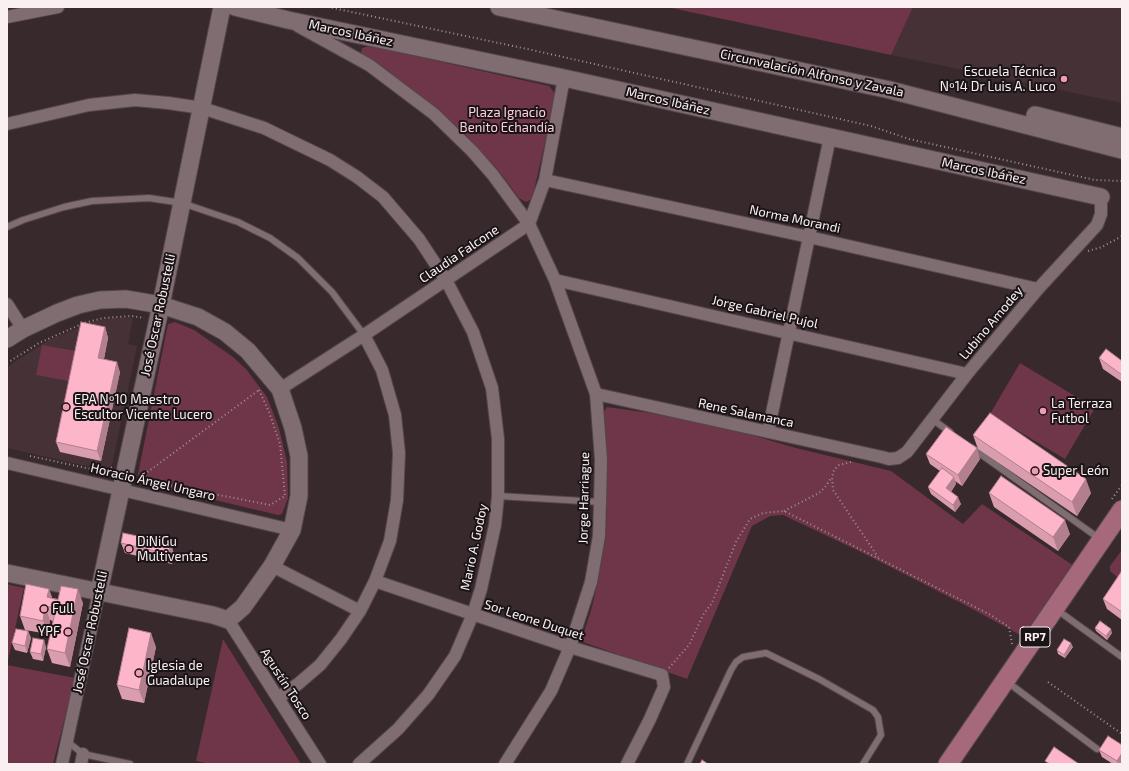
<!DOCTYPE html>
<html>
<head>
<meta charset="utf-8">
<style>
	body { margin:0 }
	#map { position:relative; width:1129px; height:771px; overflow:hidden; background:#38292d; font-family:"Exo 2",sans-serif }
	canvas { display:block }
	.frame { position:absolute; inset:0; border:8px solid #faf0f2; pointer-events:none }
</style>
</head>
<body>
<div id="map">
<canvas width="1129" height="771"></canvas>
<div class="frame"></div>
</div>
<script>
const g = document.querySelector('canvas').getContext('2d');
g.lineJoin = 'round';
function fillPath(path, color) { g.fillStyle = color; g.fill(path, 'evenodd'); }
const toPath = rows => new Path2D(rows.map(r => 'M' + r).join(''));
function strokePath(path, color, width, dash) { g.strokeStyle = color; g.lineWidth = width; g.lineCap = dash ? 'butt' : 'round'; g.setLineDash(dash || []); g.stroke(path); }
function label(font, color, halo, rows, align = 'center') {
  g.font = font + ' "Exo 2",sans-serif'; g.lineWidth = 4; g.setLineDash([]); g.textBaseline = 'middle'; g.strokeStyle = halo; g.fillStyle = color; for (const [text, x, y, turn = 0] of rows) {
    g.save(); g.translate(x, y); g.rotate((+turn || 0) * Math.PI / 180); g.textAlign = isNaN(turn) ? turn : align; if (halo) g.strokeText(text, 0, 0); g.fillText(text, 0, 0); g.restore();
  }
}
const built = toPath([
	[913,7,1122,7,1122,103,891,55],
	[112,318,133,318,128,344,137,346,112,465,105,470,7,448,7,367,49,340,92,322]
]);
const green = toPath([
	[667,7,913,7,891,55],
	[370,46,549,86,556,95,532,199,526,202,519,198,499,171,470,140,408,87,366,59,361,54,362,48],
	[175,322,194,330,233,357,246,369,267,397,279,428,287,462,288,498,282,514,278,515,139,482,138,474,168,324],
	[42,345,81,352,74,382,36,375],
	[1020,363,1095,408,1065,459,990,414],
	[607,407,700,420,796,448,891,471,963,524,982,504,1074,566,1024,637,965,605,861,552,783,515,770,516,752,526,687,679,583,642,583,635,592,607,598,581,606,535,607,460,603,413],
	[1122,550,1122,581,1110,571,1110,566],
	[7,584,24,588,7,665,75,678,53,764,7,764],
	[223,639,301,764,210,764,196,761]
]);
const path = toPath([
	[328,7,532,50,871,126,909,139,1095,180,1122,181],
	[1088,251,1102,247,1122,236],
	[7,363,39,343,84,323,103,318,132,316,144,318],
	[259,390,269,412,280,444,285,496,270,505,143,480,142,476,259,390],
	[30,456,105,472,112,467],
	[851,462,839,465,834,470,832,477,833,490,878,557],
	[1112,499,1122,485],
	[784,511,819,493,826,486,831,478],
	[669,668,689,645,703,615,712,603,736,542,750,519,763,513,784,511,991,615,1009,627,1012,644],
	[1048,682,1122,734]
]);
const lane = toPath([
	[7,227,23,220,64,207,92,201,149,198,182,203,238,222,270,238,298,258,332,292,364,335],
	[932,419,950,432],
	[972,448,1100,539],
	[498,496,600,502],
	[1064,615,1122,657],
	[1014,687,1097,749],
	[68,742,83,754,130,764],
	[687,764,731,670,736,662,743,657,766,653,819,679,873,710,878,717,881,735,863,764]
]);
const street = toPath([
	[7,17,58,7],
	[298,26,369,65,434,114,472,151,493,175,529,224,555,280,596,394,601,460,600,502,599,536,591,582,570,647,551,691,505,764],
	[7,124,89,105,135,100,168,103,202,108,264,128,330,160,357,177,383,197,419,239,446,280,473,332,492,388,498,439,498,496,495,525,481,589,473,614,455,656,428,695,398,729,359,764],
	[545,180,809,237,1038,289],
	[555,280,967,374],
	[7,304,23,329],
	[280,389,364,335,529,224,545,180,564,78],
	[596,394,882,457,889,459,898,458,907,452,967,374,1038,289,1097,225,1101,214,1101,197],
	[768,432,830,137],
	[7,463,292,530],
	[272,566,360,611],
	[375,581,570,647,662,675,664,687,650,719,627,764],
	[228,620,320,764],
	[278,698,298,684,320,665,341,639,360,611,375,581,390,541,397,500,399,453,395,415,382,370,364,335],
	[62,764,99,592],
	[81,764,83,754]
]);
const secondary = toPath([
	[235,7,288,20,564,78,1101,197],
	[499,7,890,90,1122,150],
	[1035,115,1122,137],
	[7,339,23,329,57,313,78,305,100,300,126,299,161,305,198,317,225,332,248,351,280,389,293,428,299,456,299,496,292,530,272,566,243,607,228,620,213,615,7,573],
	[99,592,161,305,222,7]
]);
const primary = toPath([
	[948,764,1122,510]
]);
const wall = toPath([
	[105,327,108,338,104,359,120,372,101,461,60,452,56,442],
	[1099,358,1122,361,1122,382,1103,369],
	[973,435,1091,493,1077,516,978,449],
	[926,454,980,459,962,486,955,481,956,484,951,492,961,504,955,512,931,494,928,487,940,471,930,464],
	[989,493,1070,534,1058,551,994,507],
	[121,543,174,554,172,564,125,553],
	[1122,573,1122,620,1107,609,1103,599],
	[49,589,52,598,83,603,70,667,52,663,47,649,53,621,50,620,48,634,25,630,20,616],
	[1095,628,1112,633,1107,640,1096,631],
	[28,631,31,638,27,653,15,650,12,643],
	[46,647,43,661,33,659,30,652],
	[156,647,144,703,122,699,117,685],
	[1073,647,1065,658,1058,654,1057,650],
	[1099,750,1122,764,1113,764,1102,757]
]);
const shadedWall = toPath([
	[105,327,108,338,102,368,98,358],
	[117,362,120,372,101,461,97,451],
	[977,448,980,459,962,486,958,475],
	[954,477,956,484,948,495,946,488],
	[1086,479,1091,493,1077,516,1072,502],
	[958,497,961,504,955,512,953,505],
	[1065,520,1070,534,1058,551,1053,537],
	[171,543,174,554,172,564,168,554],
	[49,589,54,603,47,597],
	[78,589,83,603,70,667,65,653],
	[45,606,50,620,48,634,43,621],
	[1111,629,1112,633,1107,640,1106,636],
	[28,631,31,638,27,653,25,646],
	[151,633,156,647,144,703,139,690],
	[44,640,46,647,43,661,41,654],
	[1071,643,1073,647,1065,658,1064,655],
	[1122,753,1122,764,1118,764,1117,761]
]);
const building = toPath([
	[81,322,105,327,98,358,117,362,97,451,56,442,81,322],
	[1106,349,1122,361,1122,375,1099,358,1106,349],
	[990,413,1086,479,1072,502,973,435,990,413],
	[946,427,977,448,958,475,926,454,946,427],
	[942,468,954,477,946,488,958,497,953,505,928,487,942,468],
	[1001,476,1065,520,1053,537,989,493,1001,476],
	[123,533,171,543,168,554,121,543,123,533],
	[1121,572,1122,573,1122,612,1103,599,1121,572],
	[26,584,49,589,47,597,58,600,61,586,78,589,65,653,47,649,56,608,45,606,43,621,20,616,26,584],
	[1100,621,1111,629,1106,636,1095,628,1100,621],
	[129,628,151,633,139,690,117,685,129,628],
	[16,629,28,631,25,646,12,643,16,629],
	[33,638,44,640,41,654,30,652,33,638],
	[1064,639,1071,643,1064,655,1057,650,1064,639],
	[1108,736,1122,745,1122,753,1117,761,1099,750,1108,736],
	[1054,747,1079,764,1050,764,1045,761,1054,747],
	[702,760,708,764,700,764,702,760]
]);
const markers = [
	[1064,79,4,"#f19ab3"],
	[66,407,4,"#f19ab3"],
	[1043,411,4,"#f19ab3"],
	[1035,471,4,"#f19ab3"],
	[129,549,4,"#f19ab3"],
	[44,609,4,"#f19ab3"],
	[68,632,4,"#f19ab3"],
	[139,673,4,"#f19ab3"]
];
const shields = [
	[1035,637,30]
];
const shieldNames = [
	["RP7",1035,637]
];
const streetNames = [
	["Marcos Ibáñez",351,33,12],
	["Circunvalación Alfonso y Zavala",812,73,12],
	["Marcos Ibáñez",668,101,13],
	["Marcos Ibáñez",984,171,12],
	["Norma Morandi",795,219,12],
	["Claudia Falcone",459,254,-34],
	["Jorge Gabriel Pujol",765,312,13],
	["José Oscar Robustelli",158,315,-78],
	["Lubino Amodey",991,323,-50],
	["Rene Salamanca",746,413,12],
	["Horacio Ángel Ungaro",153,482,13],
	["Jorge Harriague",584,498,-89],
	["Mario A. Godoy",474,547,-78],
	["Sor Leone Duquet",534,620,18],
	["José Oscar Robustelli",90,632,-78],
	["Agustín Tosco",286,684,57]
];
const poiNames = [
	["Escuela Técnica",1056,72,"right"],
	["Nº14 Dr Luis A. Luco",1056,87,"right"],
	["EPA Nº10 Maestro",74,400],
	["Escultor Vicente Lucero",74,415],
	["La Terraza",1051,404],
	["Futbol",1051,419],
	["Super León",1043,471],
	["DiNiGu",137,542],
	["Multiventas",137,557],
	["Full",52,609],
	["YPF",60,632,"right"],
	["Iglesia de",147,666],
	["Guadalupe",147,681]
];
const parkNames = [
	["Plaza Ignacio",507,113],
	["Benito Echandía",507,128]
];
fillPath(built, '#463137');
fillPath(green, '#6e3648');
strokePath(lane, '#54474b', 8);
strokePath(street, '#54474b', 14);
strokePath(secondary, '#54474b', 19);
strokePath(primary, '#54474b', 21);
strokePath(path, '#9f9396', 2, [1, 3]);
strokePath(lane, '#7f6d72', 6);
strokePath(street, '#7f6d72', 12);
strokePath(secondary, '#7f6d72', 17);
strokePath(primary, '#a6697c', 19);
fillPath(wall, '#da9dad');
fillPath(shadedWall, '#b17f8d');
fillPath(building, '#fdb6c9');
strokePath(building, '#b17f8d', 1);
for (const [x, y, r, color] of markers) { const dot = new Path2D(); dot.arc(x, y, r, 0, 2 * Math.PI); g.fillStyle = color; g.fill(dot); strokePath(dot, '#1b1416', 1.5); }
for (const [x, y, w] of shields) { const box = new Path2D(); box.roundRect(x - w / 2, y - 10, w, 20, 3); g.fillStyle = '#1b1416'; g.fill(box); strokePath(box, '#faf0f2', 1); }
label('bold 12px', '#faf0f2', null, shieldNames);
label('13px', '#faf0f2', '#1b1416', streetNames);
label('13px', '#faf0f2', '#1b1416', poiNames, 'left');
label('13px', '#ffd0dc', '#1b1416', parkNames);
</script>
</body>
</html>
